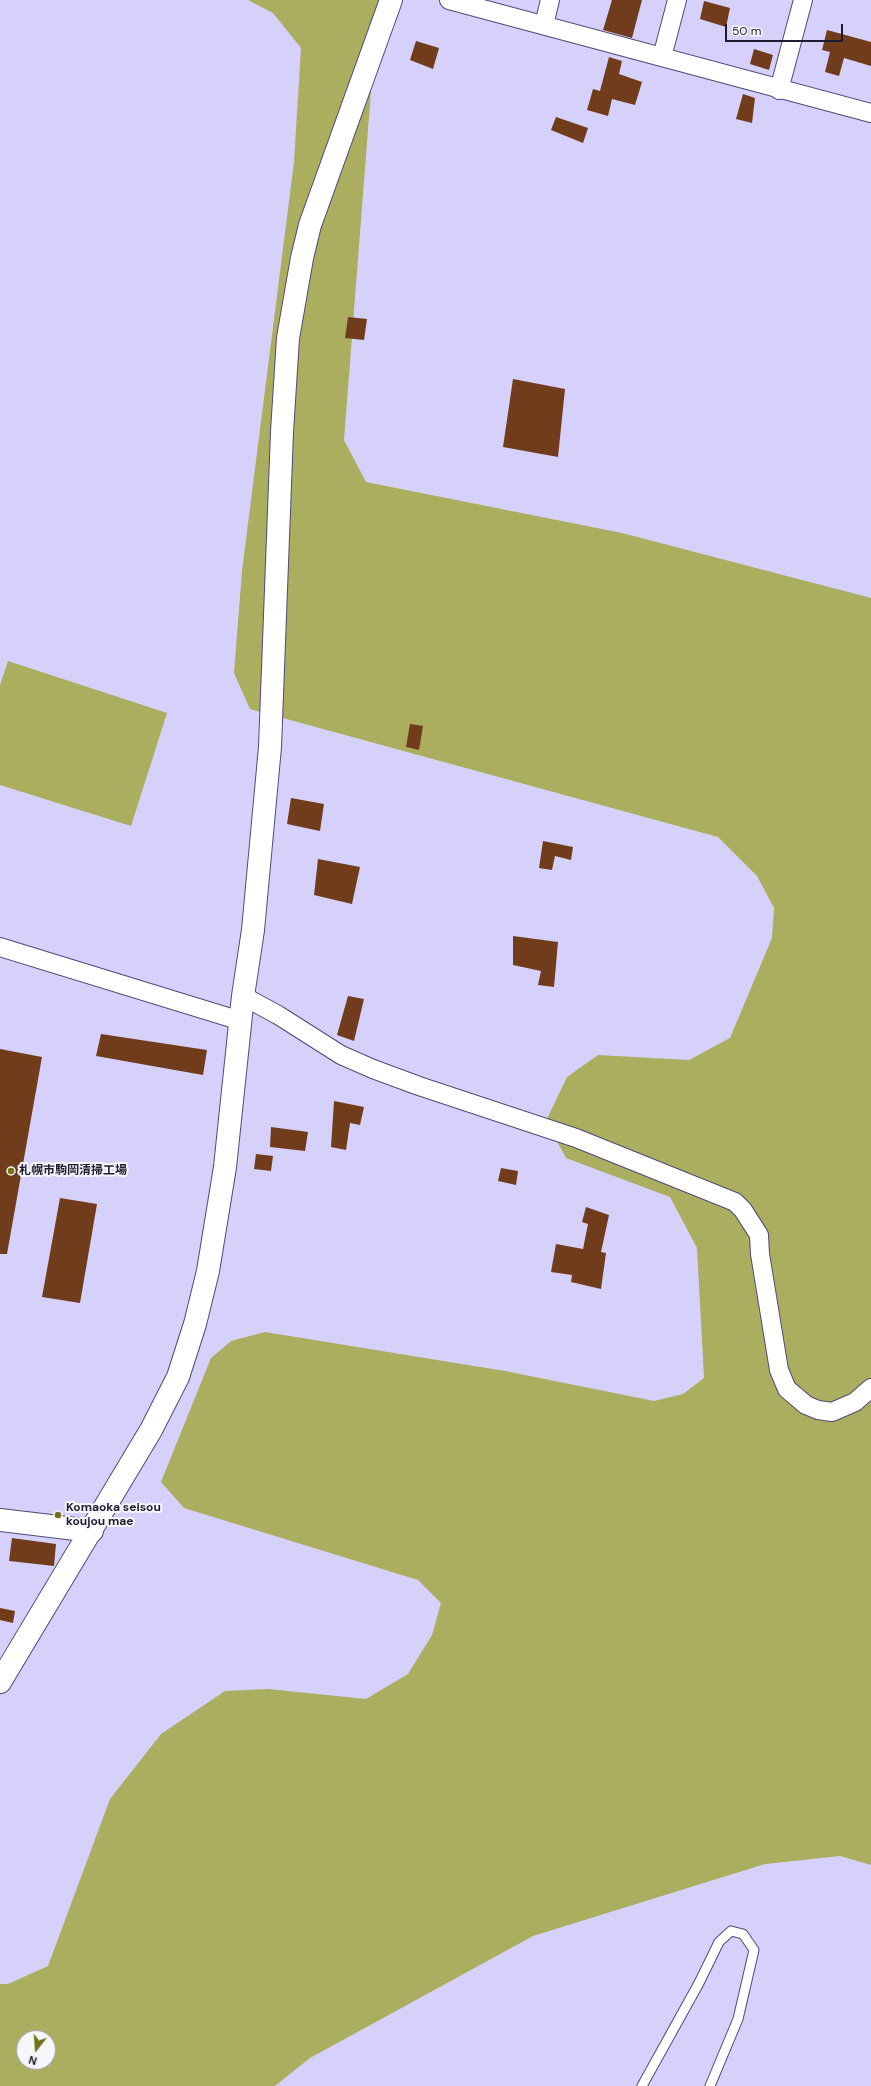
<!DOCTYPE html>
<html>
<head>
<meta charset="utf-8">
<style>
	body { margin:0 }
	#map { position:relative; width:871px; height:2086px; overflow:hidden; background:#d5d1fb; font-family:"DM Sans",sans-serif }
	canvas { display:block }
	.north { position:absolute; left:16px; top:2030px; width:40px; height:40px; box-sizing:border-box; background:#f7f6fc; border:1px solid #a09faa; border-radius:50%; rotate:197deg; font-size:11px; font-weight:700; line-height:16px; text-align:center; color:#1e1c2f }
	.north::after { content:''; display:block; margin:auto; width:14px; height:18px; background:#727216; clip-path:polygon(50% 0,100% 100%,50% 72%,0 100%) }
	.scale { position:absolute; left:725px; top:24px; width:118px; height:18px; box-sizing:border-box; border:2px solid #1e1c2f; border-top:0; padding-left:5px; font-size:12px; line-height:14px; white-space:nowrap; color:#1e1c2f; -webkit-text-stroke:3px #f7f6fc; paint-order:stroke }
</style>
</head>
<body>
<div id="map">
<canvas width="871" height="2086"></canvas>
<div class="north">N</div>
<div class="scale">50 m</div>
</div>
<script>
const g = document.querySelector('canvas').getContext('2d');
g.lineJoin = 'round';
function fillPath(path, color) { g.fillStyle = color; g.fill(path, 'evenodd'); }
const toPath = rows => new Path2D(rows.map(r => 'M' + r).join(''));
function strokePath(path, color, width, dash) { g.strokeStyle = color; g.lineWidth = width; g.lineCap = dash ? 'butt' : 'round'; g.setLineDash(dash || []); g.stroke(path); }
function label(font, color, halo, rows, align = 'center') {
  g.font = font + ' "DM Sans","Noto Sans JP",sans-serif'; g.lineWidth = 4; g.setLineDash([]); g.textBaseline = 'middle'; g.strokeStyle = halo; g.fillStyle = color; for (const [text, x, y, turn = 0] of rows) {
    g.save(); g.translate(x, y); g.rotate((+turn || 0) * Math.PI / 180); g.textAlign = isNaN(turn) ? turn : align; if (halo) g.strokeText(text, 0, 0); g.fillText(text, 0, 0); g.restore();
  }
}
const green = toPath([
	[248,0,378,0,344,440,366,482,622,533,871,598,871,1865,840,1856,765,1864,533,1936,310,2058,275,2086,0,2086,0,1984,8,1984,48,1966,110,1799,161,1734,225,1691,268,1689,366,1699,408,1674,432,1635,441,1603,418,1580,184,1508,161,1482,211,1358,231,1341,265,1332,505,1371,654,1401,683,1394,704,1378,697,1248,670,1197,566,1158,546,1121,567,1077,598,1055,689,1060,730,1038,772,938,774,908,757,876,718,837,250,709,234,673,242,571,294,162,301,48,273,13],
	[24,2038,48,2038,48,2062,24,2062],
	[8,661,167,713,131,826,0,785,0,685]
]);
const building = toPath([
	[612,0,642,0,632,38,603,30],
	[704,1,730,8,726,27,700,19],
	[827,30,871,42,871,66,844,58,839,76,825,72,830,52,822,50],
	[416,41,439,48,433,69,410,60],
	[754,49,773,55,769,70,750,64],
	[609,57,622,61,619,74,642,82,635,105,612,99,608,116,587,110,593,89,600,91],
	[743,94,755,98,752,123,736,119],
	[556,117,588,128,583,143,551,130],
	[348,317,367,319,364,340,345,338],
	[513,379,565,389,558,457,503,447],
	[410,724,423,726,419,750,406,747],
	[291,798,324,804,320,831,287,824],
	[543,841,573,847,571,860,555,856,552,870,539,868],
	[318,859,360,867,352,904,314,895],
	[513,936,558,942,554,987,538,985,541,971,513,965],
	[348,996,364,999,354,1041,337,1035],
	[101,1034,207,1050,203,1075,96,1056],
	[0,1049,42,1057,7,1254,0,1254],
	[334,1101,364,1107,360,1125,350,1123,346,1150,331,1147],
	[271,1127,308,1132,305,1151,270,1147],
	[256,1154,273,1156,271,1171,254,1169],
	[501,1168,518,1171,516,1185,498,1181],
	[60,1198,97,1204,80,1303,42,1297],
	[586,1207,609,1215,601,1252,606,1253,601,1289,571,1282,572,1275,551,1272,556,1244,583,1249,588,1224,582,1222],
	[12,1538,56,1544,54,1566,9,1561],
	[0,1608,15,1611,13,1623,0,1620]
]);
const lane = toPath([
	[642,2086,699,1983,719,1942,731,1931,743,1934,754,1950,738,2019,710,2086]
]);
const street = toPath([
	[449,0,871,113],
	[544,25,550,0],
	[662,57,677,0],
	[779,90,803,0],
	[0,947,241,1021],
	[243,996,278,1015,341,1055,373,1069,419,1086,576,1138,735,1202,743,1210,759,1235,760,1254,779,1370,787,1389,806,1405,818,1410,832,1412,855,1402,871,1388]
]);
const secondary = toPath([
	[0,1520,92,1531],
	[0,1682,151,1430,178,1377,195,1324,208,1271,225,1167,243,996,253,930,270,747,282,432,288,338,302,258,310,225,391,0]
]);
const markers = [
	[11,1171,4,"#727216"],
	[58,1515,4,"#727216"]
];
const poiNames = [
	["札幌市駒岡清掃工場",19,1171],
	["Komaoka seisou",66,1508],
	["koujou mae",66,1522]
];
fillPath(green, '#abad5f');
fillPath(building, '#713c1c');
strokePath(lane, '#504976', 11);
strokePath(street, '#504976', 20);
strokePath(secondary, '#504976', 24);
strokePath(lane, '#fff', 9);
strokePath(street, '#fff', 18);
strokePath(secondary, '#fff', 22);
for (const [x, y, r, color] of markers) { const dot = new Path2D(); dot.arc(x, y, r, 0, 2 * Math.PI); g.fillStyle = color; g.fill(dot); strokePath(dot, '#f7f6fc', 1.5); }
label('bold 12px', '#1e1c2f', '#f7f6fc', poiNames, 'left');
</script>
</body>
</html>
